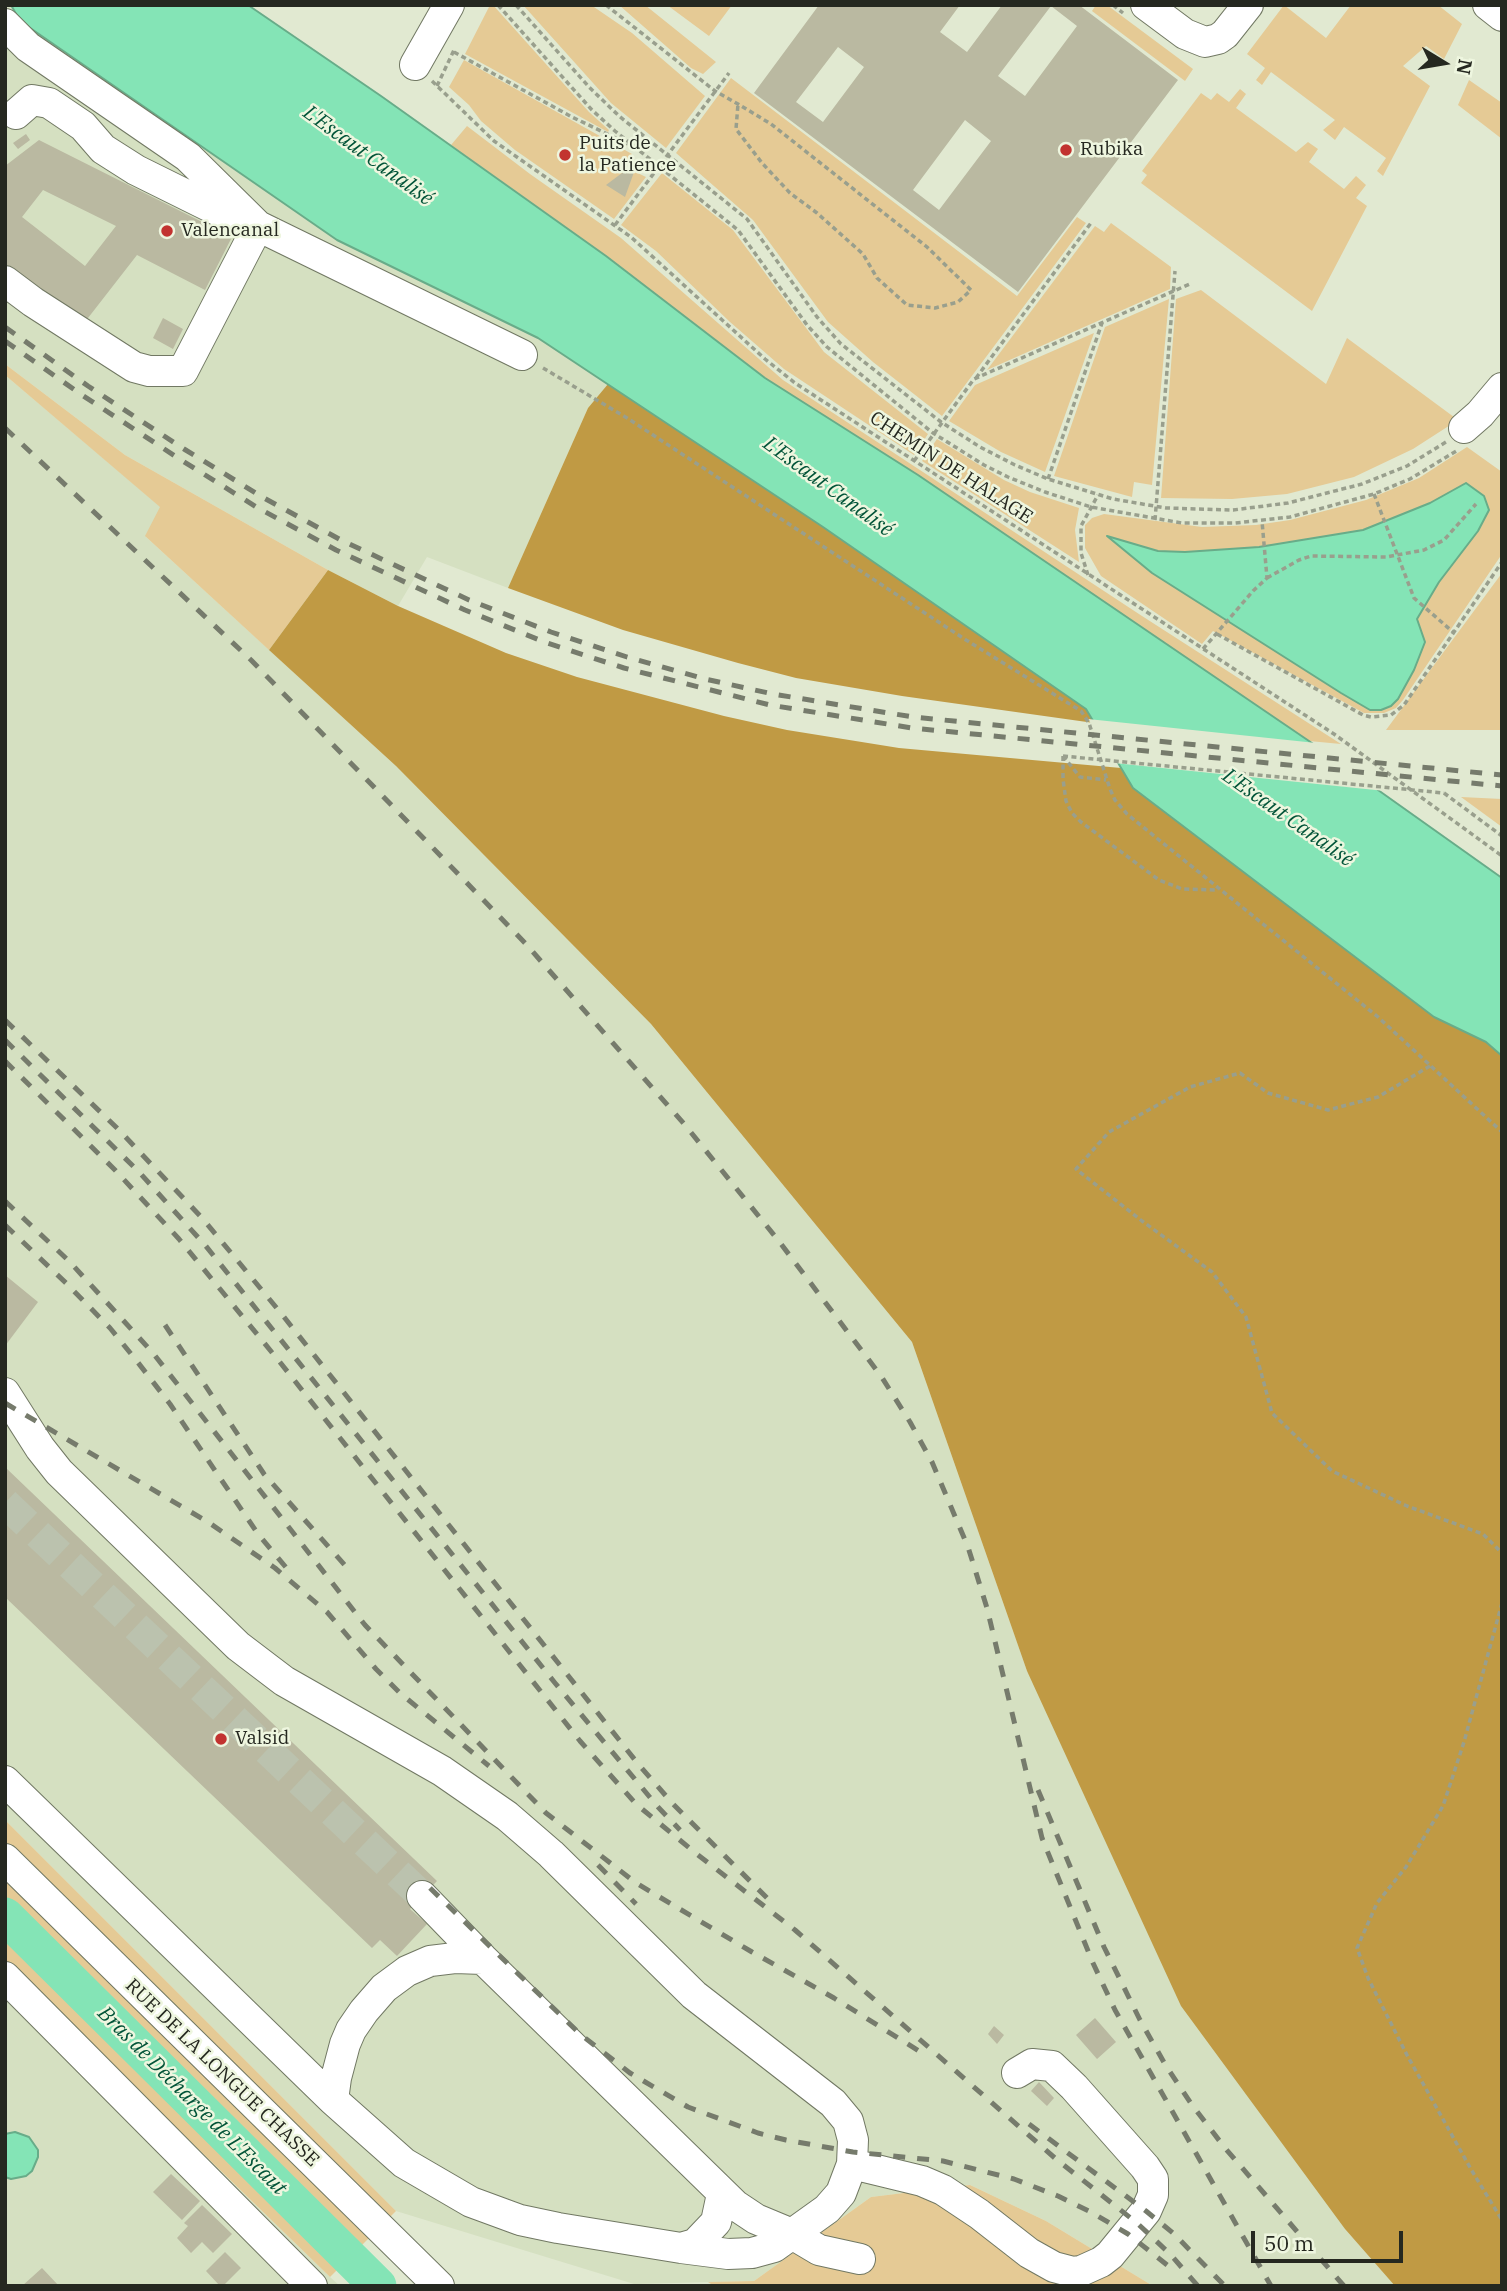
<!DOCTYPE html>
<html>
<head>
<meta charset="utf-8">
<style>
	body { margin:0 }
	#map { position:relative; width:1507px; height:2291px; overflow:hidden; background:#e1e9d1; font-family:"IBM Plex Serif",serif }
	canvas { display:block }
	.frame { position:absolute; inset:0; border:7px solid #252820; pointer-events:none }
	.north { position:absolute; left:1409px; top:28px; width:70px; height:70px; -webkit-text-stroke:5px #eef6df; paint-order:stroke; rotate:101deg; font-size:19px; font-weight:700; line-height:28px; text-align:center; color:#252820 }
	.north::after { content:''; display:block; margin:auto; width:24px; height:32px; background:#252820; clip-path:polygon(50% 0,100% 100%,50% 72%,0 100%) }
	.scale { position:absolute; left:1251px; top:2231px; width:152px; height:32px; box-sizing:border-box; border:4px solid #252820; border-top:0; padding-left:9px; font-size:21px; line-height:24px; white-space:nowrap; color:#252820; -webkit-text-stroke:5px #eef6df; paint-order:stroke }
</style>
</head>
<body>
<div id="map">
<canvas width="1507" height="2291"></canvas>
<div class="frame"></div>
<div class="north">N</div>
<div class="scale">50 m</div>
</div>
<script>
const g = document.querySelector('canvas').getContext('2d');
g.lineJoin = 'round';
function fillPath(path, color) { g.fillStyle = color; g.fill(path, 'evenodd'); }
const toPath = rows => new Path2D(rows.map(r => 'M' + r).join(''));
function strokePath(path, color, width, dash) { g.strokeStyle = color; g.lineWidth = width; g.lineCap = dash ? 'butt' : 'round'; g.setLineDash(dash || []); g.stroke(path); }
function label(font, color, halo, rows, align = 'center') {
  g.font = font + ' "IBM Plex Serif",serif'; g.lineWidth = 5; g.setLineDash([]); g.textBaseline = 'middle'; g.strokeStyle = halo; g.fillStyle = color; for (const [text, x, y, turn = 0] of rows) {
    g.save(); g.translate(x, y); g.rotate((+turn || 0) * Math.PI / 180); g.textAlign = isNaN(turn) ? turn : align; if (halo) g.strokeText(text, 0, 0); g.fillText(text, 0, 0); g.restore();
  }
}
const built = toPath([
	[5,5,11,5,20,21,538,338,608,384,588,408,508,588,427,557,398,606,328,570,125,455,5,364],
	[5,375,161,507,146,537,396,766,651,1024,912,1342,1027,1671,1345,2229,1395,2286,1153,2286,1046,2221,970,2185,871,2197,754,2281,634,2284,396,2211,5,1820],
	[5,1961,330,2277,340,2286,5,2286]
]);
const green = toPath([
	[490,5,493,5,589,112,609,130,608,132,465,54],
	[523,5,591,5,632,33,705,96,666,148,611,103],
	[619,5,645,5,716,62,703,74,691,68],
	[667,5,732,5,709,36],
	[1096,5,1107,5,1193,69,1185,81,1092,11],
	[1284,5,1326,38,1351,5,1438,5,1462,24,1444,59,1426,46,1403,66,1430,86,1383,176,1377,171,1386,158,1344,127,1335,140,1323,130,1335,120,1271,72,1262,85,1256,80,1265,68,1247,54],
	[464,60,632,154,623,166,646,177,614,219,515,150,481,121,469,105,449,87],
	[731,78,1017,296,1077,217,1086,223,942,416,873,362,828,322,753,220,676,153],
	[1469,80,1502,103,1502,139,1458,105],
	[1240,89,1246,94,1236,108,1296,152,1308,142,1318,149,1309,162,1344,189,1356,176,1366,185,1356,198,1367,206,1312,311,1141,183,1147,175,1142,171,1201,93,1211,100,1217,93,1229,102],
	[467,126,530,174,621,238,783,380,1142,616,1341,744,1309,741,765,378,606,256,451,145],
	[662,173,733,230,824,352,928,434,914,455,784,369,730,322,656,251,621,225],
	[1111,223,1171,267,1170,289,987,370,1095,226,1104,232],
	[1201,290,1326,384,1347,338,1458,420,1413,449,1354,477,1287,494,1232,499,1161,498,1176,299],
	[1169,299,1152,485,1134,482,1132,497,1054,476,1105,327],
	[1094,333,1045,472,1001,452,949,421,975,385],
	[5,364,125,455,328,570,269,650,145,536,160,507,5,375],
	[937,439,1004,480,1030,492,1079,508,1075,530,1079,562,922,461],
	[1467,447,1502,472,1502,554,1403,700,1396,708,1384,713,1364,713,1213,631,1202,644,1101,576,1085,548,1085,525,1092,518,1104,514,1202,527,1256,525,1290,520,1366,500,1419,478],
	[1502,573,1502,730,1386,730],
	[1461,797,1502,799,1502,827],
	[5,1820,396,2211,330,2277,5,1961],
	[970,2185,1046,2221,1153,2286,714,2286,708,2282,754,2281,871,2197]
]);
const forest = toPath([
	[608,384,823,527,1086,709,1094,723,902,696,796,678,738,663,623,630,508,588,588,408],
	[328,570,398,606,506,653,577,677,724,716,787,730,899,748,1121,768,1133,788,1434,1017,1486,1042,1502,1056,1502,2286,1395,2286,1345,2229,1181,2006,1027,1671,912,1342,651,1024,396,766,269,650]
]);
const water = toPath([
	[11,5,248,5,381,96,606,256,765,378,918,475,1309,741,1502,878,1502,1056,1486,1042,1434,1017,1133,788,1086,709,823,527,538,338,337,240,20,21,11,5],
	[1466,483,1484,496,1489,510,1478,531,1439,582,1417,619,1425,642,1414,670,1398,699,1391,706,1381,710,1370,710,1341,693,1152,573,1107,536,1158,551,1185,552,1259,547,1363,530,1430,503,1466,483],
	[15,2132,29,2137,38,2150,38,2157,32,2171,26,2176,11,2179,5,2177,5,2134,15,2132]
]);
const pier = toPath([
	[1088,719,1316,743,1385,791,1114,763]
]);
const river = toPath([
	[5,1916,378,2286]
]);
const building = toPath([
	[819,5,960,5,940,32,967,52,1002,5,1079,5,1178,80,1018,292,754,93],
	[1051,6,1077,26,1025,96,998,76],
	[838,47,864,67,823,122,796,102],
	[965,120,991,141,939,210,913,190],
	[26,134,30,140,18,149,13,143],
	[39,140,232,237,205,290,137,255,81,327,5,268,5,166],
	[43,190,116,226,85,266,22,217],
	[638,161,625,197,606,185],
	[163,318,183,329,173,349,153,338],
	[5,1275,38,1302,5,1346],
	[5,1467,437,1881,410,1909,427,1924,397,1956,380,1940,372,1948,5,1597],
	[1095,2018,1116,2042,1097,2059,1076,2035],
	[994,2026,1004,2035,997,2044,988,2034],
	[1039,2082,1054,2098,1047,2106,1031,2091],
	[171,2174,200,2201,182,2220,153,2192],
	[202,2205,232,2234,213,2253,202,2242,191,2253,177,2238,188,2226,184,2223],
	[225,2252,241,2268,223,2286,220,2286,206,2271],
	[42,2268,59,2286,22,2286]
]);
const minorTunnel = toPath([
	[5,1503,422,1896]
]);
const path = toPath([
	[498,5,592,110,615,131,738,230,807,325,827,347,933,433,984,465,1008,477,1045,492,1091,507,1182,523,1235,523,1290,517,1374,494,1410,479,1458,450],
	[516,5,589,87,619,116,747,219,817,317,841,344,941,422,980,447,1015,465,1048,479,1113,499,1166,508,1233,510,1288,503,1362,484,1407,466,1446,442],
	[606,5,715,91,738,104,771,124,927,247,971,290,958,302,935,308,907,305,877,278,863,254,817,213,790,193,762,163,736,129,738,104],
	[1113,5,1123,13],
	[454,52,572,117,628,144],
	[432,81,494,141,631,237,765,359,795,383,1334,734,1502,856],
	[437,86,454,50],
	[615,225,729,73],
	[543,368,627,418,966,640,1081,711,1089,723,1110,789,1115,800,1127,814,1378,1017,1502,1132],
	[976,378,1091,223],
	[914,461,974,379,1192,283],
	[1048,479,1102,323],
	[1374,494,1414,598,1453,632],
	[1155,520,1175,271],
	[1088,575,1081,553,1081,526,1098,495],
	[1267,578,1299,560,1311,556,1386,557,1424,550,1444,540,1476,504],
	[1217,634,1363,715,1371,717,1391,715,1404,705,1502,562],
	[1203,649,1253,591,1267,578,1262,521],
	[1063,756,1063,779,1066,801,1072,813,1081,822,1159,880,1182,889,1217,890],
	[1063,756,1080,777,1106,780],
	[1444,793,1502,836],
	[1430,1066,1378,1097,1328,1110,1268,1093,1240,1073,1190,1087,1109,1132,1076,1169,1142,1221,1212,1272,1246,1317,1272,1413,1332,1471,1407,1506,1483,1534,1502,1553],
	[1502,1603,1464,1742,1443,1806,1406,1867,1377,1903,1357,1948,1368,1978,1407,2055,1472,2171,1502,2220]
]);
const minor = toPath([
	[1146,5,1185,34,1205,42,1218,39,1225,34,1248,5],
	[1488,5,1502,16],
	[5,24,28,47,188,157,258,226,522,355],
	[415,65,449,5],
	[16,114,32,100,49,103,83,126,103,149,136,170,243,223],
	[5,281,33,302,134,367,149,371,183,371,258,226],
	[1464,428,1480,414,1502,388],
	[5,1393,40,1448,59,1472,238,1646,284,1681,442,1771,507,1816,551,1854,694,1995,833,2103,848,2121,853,2140,852,2164,841,2193,827,2209,774,2247,752,2253,728,2254,681,2248,558,2228,520,2220,471,2202,404,2163,333,2100,336,2078,345,2044,351,2030,364,2011,384,1988,407,1971,430,1961,455,1958,483,1959],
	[5,1781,333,2100],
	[5,1859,439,2286],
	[422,1896,483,1959,735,2205,756,2219,792,2234,819,2250,860,2259],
	[5,1977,312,2286],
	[852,2164,922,2181,943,2190,979,2214,1029,2253,1054,2267,1073,2272,1081,2271,1101,2262,1110,2255,1146,2211,1153,2195,1153,2179,1145,2167,1074,2087,1052,2066,1032,2064,1017,2073],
	[681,2248,695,2244,716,2222,722,2194]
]);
const rail = toPath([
	[5,327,88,386,184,449,264,498,341,540,469,600,551,632,627,657,705,679,773,694,913,717,1502,775],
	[5,341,82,395,178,458,258,508,336,550,465,610,547,643,624,668,770,705,912,728,1502,786],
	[5,428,251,660,525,943,685,1125,778,1240,881,1376,910,1422,932,1462,968,1547,987,1608,1042,1838,1093,1963,1115,2010,1271,2286],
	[5,1020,118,1129,203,1219,280,1312,639,1765,673,1804,768,1899],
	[5,1040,139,1172,205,1245,555,1683,658,1807,680,1830],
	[5,1061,115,1170,179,1239,279,1361,580,1741,636,1804,698,1855,795,1930,1056,2159,1137,2223,1170,2254,1198,2286],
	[5,1201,69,1261,153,1353,365,1625,546,1813,636,1883,752,1952,834,1998,927,2056],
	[5,1225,66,1283,110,1328,136,1360,170,1404,258,1534,289,1571],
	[165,1325,264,1474,350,1571],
	[5,1403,208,1522,275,1568,327,1612,376,1669,400,1693,489,1766],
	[1038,1790,1104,1947,1140,2020,1166,2066,1192,2105,1225,2148,1344,2286],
	[598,1865,636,1904],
	[430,1888,580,2034,630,2073,688,2107,758,2133,786,2140,853,2152,943,2161,1014,2179,1058,2196,1091,2212,1128,2234,1171,2268],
	[1029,2124,1146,2211,1173,2233,1225,2286]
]);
const pathBridge = toPath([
	[1063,756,1444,793]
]);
const markers = [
	[1066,150,7,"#c23330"],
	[565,155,7,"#c23330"],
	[167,231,7,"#c23330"],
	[221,1739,7,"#c23330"]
];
const poiNames = [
	["Puits de",579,144],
	["la Patience",579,166],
	["Rubika",1080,150],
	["Valencanal",181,231],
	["Valsid",235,1739]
];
const streetNames = [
	["CHEMIN DE HALAGE",951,468,33],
	["RUE DE LA LONGUE CHASSE",222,2073,44]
];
const waterNames = [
	["L'Escaut Canalisé",368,156,36],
	["L'Escaut Canalisé",828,487,36],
	["L'Escaut Canalisé",1288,818,35],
	["Bras de Décharge de L'Escaut",192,2101,45]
];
fillPath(built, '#d5e0c1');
fillPath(green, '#e5ca95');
fillPath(forest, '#c09a44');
fillPath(water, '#84e4b6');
strokePath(water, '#68ac89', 2);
fillPath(pier, '#e1e9d1');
strokePath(river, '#84e4b6', 37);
fillPath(building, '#bab9a1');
strokePath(minorTunnel, '#bbc2ae', 30, [30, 15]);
strokePath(minor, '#717863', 32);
strokePath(path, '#999f8d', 3.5, [5, 3.5]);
strokePath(minor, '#fff', 30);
strokePath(rail, '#767b6c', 5, [12, 12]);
strokePath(pathBridge, '#999f8d', 3.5, [5, 3.5]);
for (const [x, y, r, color] of markers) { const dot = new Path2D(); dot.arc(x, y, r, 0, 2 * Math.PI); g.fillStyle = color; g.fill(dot); strokePath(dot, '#eef6df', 2.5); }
label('19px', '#252820', '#eef6df', poiNames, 'left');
label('19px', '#252820', '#eef6df', streetNames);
label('italic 21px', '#025438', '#eef6df', waterNames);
</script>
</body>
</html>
